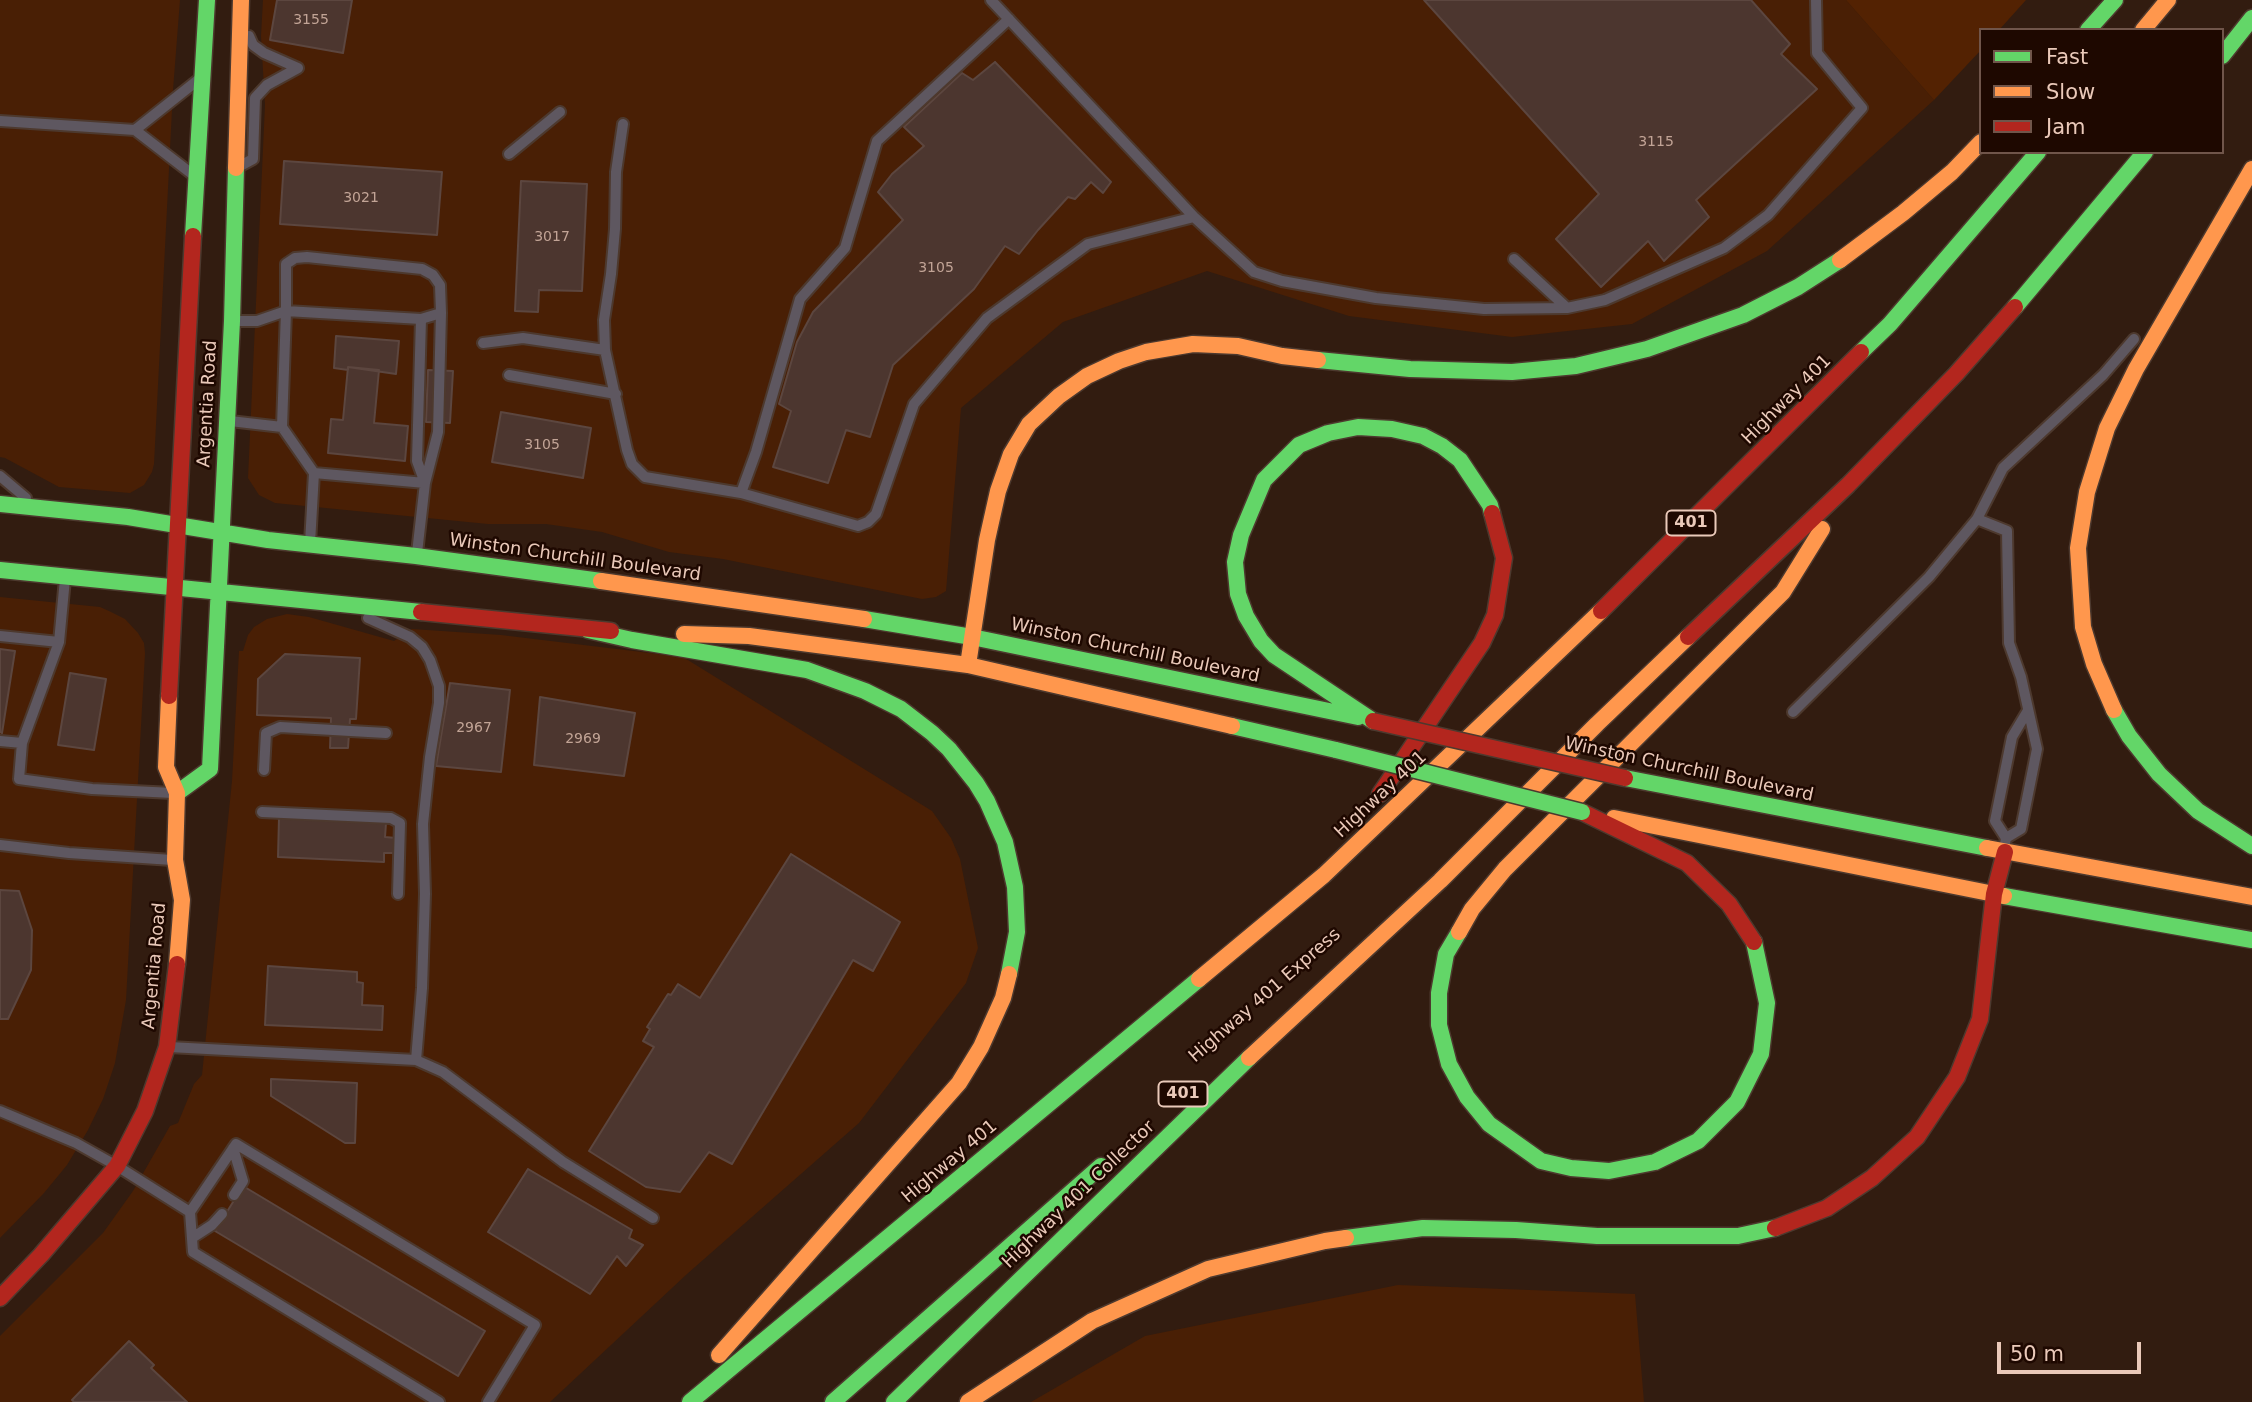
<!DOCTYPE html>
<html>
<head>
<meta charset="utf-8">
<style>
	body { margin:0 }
	#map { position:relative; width:2252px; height:1402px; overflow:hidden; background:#321c10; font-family:"DejaVu Sans",sans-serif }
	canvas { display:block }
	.legend { position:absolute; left:1979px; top:28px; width:245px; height:126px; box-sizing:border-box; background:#1e0800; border:2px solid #70554a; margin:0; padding:9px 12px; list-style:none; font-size:21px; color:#eac9b9 }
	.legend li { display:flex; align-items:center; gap:14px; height:35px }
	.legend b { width:35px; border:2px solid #70554a }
	.scale { position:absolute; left:1997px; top:1342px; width:144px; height:32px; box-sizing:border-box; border:4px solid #eac9b9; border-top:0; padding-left:9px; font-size:21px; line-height:24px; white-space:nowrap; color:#eac9b9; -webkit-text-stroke:5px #1e0800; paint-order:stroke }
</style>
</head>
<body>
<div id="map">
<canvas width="2252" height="1402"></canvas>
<ul class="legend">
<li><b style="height:9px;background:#63d668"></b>Fast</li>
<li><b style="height:9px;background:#ff974d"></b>Slow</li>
<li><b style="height:9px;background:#b3261e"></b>Jam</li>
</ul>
<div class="scale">50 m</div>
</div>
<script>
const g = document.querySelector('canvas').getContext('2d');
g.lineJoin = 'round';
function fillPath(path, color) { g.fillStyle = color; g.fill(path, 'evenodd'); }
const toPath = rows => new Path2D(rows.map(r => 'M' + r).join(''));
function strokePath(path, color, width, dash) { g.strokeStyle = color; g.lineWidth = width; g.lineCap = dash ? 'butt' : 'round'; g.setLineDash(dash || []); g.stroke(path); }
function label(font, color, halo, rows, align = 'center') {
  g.font = font + ' "DejaVu Sans",sans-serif'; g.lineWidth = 5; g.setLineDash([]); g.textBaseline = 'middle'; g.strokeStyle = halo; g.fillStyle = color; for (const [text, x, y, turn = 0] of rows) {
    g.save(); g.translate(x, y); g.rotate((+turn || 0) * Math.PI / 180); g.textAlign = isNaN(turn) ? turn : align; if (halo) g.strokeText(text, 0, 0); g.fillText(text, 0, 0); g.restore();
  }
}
const built = toPath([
	[0,0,180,0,173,90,154,464,152,472,144,485,130,493,59,487,5,458,0,457],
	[263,0,1846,0,1934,100,1767,251,1632,324,1512,337,1349,316,1207,271,1063,322,961,408,946,591,936,597,922,599,723,559,669,552,602,532,546,524,488,524,275,503,259,495,248,478,265,105,261,36],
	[0,597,100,607,109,611,125,619,138,633,144,643,145,653,126,1000,115,1063,103,1099,88,1130,67,1165,44,1193,0,1238],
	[287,614,309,617,394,641,412,629,501,635,683,657,932,811,951,838,960,859,978,948,966,983,859,1123,687,1274,550,1402,0,1402,0,1336,103,1233,133,1191,170,1126,178,1123,194,1084,202,1075,232,781,239,651,243,651,248,635,254,627,267,619],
	[1398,1285,1635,1294,1644,1402,1031,1402,1145,1336]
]);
const green = toPath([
	[1846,0,2026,0,1999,30,1981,30,1981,50,1934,100]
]);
const building = toPath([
	[277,0,352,0,343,53,270,40,277,0],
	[1424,0,1751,0,1790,44,1781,54,1817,89,1696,200,1709,217,1664,261,1648,241,1601,287,1556,239,1599,194,1424,0],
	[995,62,1111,182,1103,193,1091,182,1075,199,1068,197,1038,230,1019,254,1005,246,974,289,893,365,870,437,846,430,828,483,773,467,791,411,779,404,797,342,813,312,903,220,878,192,892,174,924,146,904,127,962,73,973,80,995,62],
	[284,161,442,172,437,235,280,224,284,161],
	[521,181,587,184,582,291,539,290,538,312,515,311,521,181],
	[336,336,399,341,396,374,348,367,348,370,334,368,336,336],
	[348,367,379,370,374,423,408,426,405,461,328,453,331,419,343,420,348,367],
	[428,370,453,371,450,423,426,422,428,370],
	[501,412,591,428,583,478,492,462,501,412],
	[0,649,15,651,2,733,0,732,0,649],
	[285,654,360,658,356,719,350,719,348,748,330,748,331,718,257,715,258,679,285,654],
	[70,673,106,679,94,750,58,745,70,673],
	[450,683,510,690,501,772,436,766,450,683],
	[540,697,635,713,624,776,534,765,540,697],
	[279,818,386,823,385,837,396,838,395,853,384,853,384,862,278,857,279,818],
	[791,854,900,922,873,971,853,960,732,1164,709,1152,680,1192,646,1187,589,1151,654,1047,643,1041,650,1029,647,1027,668,994,671,995,678,984,700,998,791,854],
	[0,890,19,891,32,930,31,970,8,1019,0,1019,0,890],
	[268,966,357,972,357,982,363,983,362,1005,383,1006,382,1030,265,1025,268,966],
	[271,1079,357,1083,355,1143,345,1143,271,1096,271,1079],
	[528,1169,632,1230,629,1238,643,1245,626,1266,617,1256,590,1294,488,1232,528,1169],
	[243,1186,485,1331,458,1376,215,1231,243,1186],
	[129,1341,154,1365,151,1368,187,1402,74,1402,72,1400,129,1341]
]);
const lane = toPath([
	[991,0,1194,217,1254,272,1282,281,1376,298,1484,309,1567,308,1605,300,1724,248,1768,215,1862,108,1817,53,1816,0],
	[1009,19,877,141,845,248,800,299,756,452,741,493,858,526,868,522,876,514,914,404,987,318,1088,244,1194,217],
	[249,36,253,45,264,53,298,68],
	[0,121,135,130,192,174],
	[623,124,616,172,615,229,611,274,604,320,605,350,627,450,632,464,645,477,741,493],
	[135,130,198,80],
	[509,154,560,112],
	[240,166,253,159,255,98,267,85,298,68],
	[1514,259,1567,308],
	[234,321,257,321,286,311,286,264,295,258,307,257,422,269,433,275,440,285,441,313,421,319],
	[483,343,523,338,605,350],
	[509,375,616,394],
	[230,421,282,427],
	[314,473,425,483,438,432,441,313],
	[0,476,26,498],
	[1977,519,2007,531,2009,643,2021,677,2037,749,2021,829,2006,838],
	[310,543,314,473,282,427,286,311,421,319,417,461,425,483,417,553],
	[65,579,59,642,22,743,19,779,92,789,173,793],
	[368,618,410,637,422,647,430,660,439,686,439,703,430,757,423,824,425,894,422,988,416,1060],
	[0,636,59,642],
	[1793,712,1929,577,1977,519,2003,468,2103,375,2134,339],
	[0,741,22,743],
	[264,770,266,733,280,727,386,733],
	[262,812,391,818,400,823,398,894],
	[2005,844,2006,838,1995,821,2012,737,2027,712],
	[0,845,69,853,172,860],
	[169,1047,416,1060,443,1072,563,1162,653,1218],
	[0,1111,76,1143,117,1166,190,1212,236,1144,535,1325,488,1402],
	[233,1148,243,1181,234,1195],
	[190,1212,193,1252,439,1402],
	[192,1238,212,1225,222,1214]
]);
const fast = toPath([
	[2088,30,2115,0],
	[2222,56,2252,18],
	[193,236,207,0],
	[2015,307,2145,152],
	[1861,352,1890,324,2038,152],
	[1318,360,1410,369,1512,372,1576,366,1647,349,1743,315,1798,287,1840,260],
	[0,504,128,517,268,540,416,556,601,581],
	[0,570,421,612],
	[864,619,972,637,1358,717],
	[588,630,632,640,807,670,865,691,901,709,932,733,949,749,976,783,987,801,1005,842,1015,887,1017,932,1009,974],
	[2114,710,2129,736,2159,774,2198,811,2252,846],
	[1373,721,1274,655,1261,641,1246,616,1238,594,1235,562,1241,535,1264,480,1299,445,1328,433,1358,427,1392,429,1423,436,1442,446,1460,460,1490,505,1492,513],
	[1232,726,1336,750],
	[1625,778,1987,848],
	[177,793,210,769,232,321,236,168],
	[2004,896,2252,940],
	[1459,932,1446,954,1439,993,1439,1025,1449,1064,1467,1097,1489,1124,1541,1161,1571,1168,1609,1171,1655,1162,1698,1141,1737,1102,1761,1054,1767,1003,1754,942],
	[1346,1238,1423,1228,1516,1230,1597,1236,1738,1236,1775,1228],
	[690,1402,1199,979],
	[833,1402,1101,1166],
	[894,1402,1249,1058]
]);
const slow = toPath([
	[2143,30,2168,0],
	[236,168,241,0],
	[1840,260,1903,213,1952,172,1981,142],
	[601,581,864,619],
	[684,634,749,636,968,665,1232,726],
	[968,665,987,540,998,491,1011,454,1029,424,1059,396,1087,376,1119,361,1146,352,1193,344,1238,346,1282,356,1318,360],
	[169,696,166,767,177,793,175,860,182,900,177,964],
	[2114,710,2094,664,2083,627,2078,548,2087,492,2107,428,2136,369,2252,169],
	[1614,818,2004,896],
	[1987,848,2252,897],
	[1459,932,1472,909,1505,869,1783,592,1822,529],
	[1199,979,1324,875,1601,611],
	[1249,1058,1440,881,1597,724,1688,637],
	[719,1355,959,1083,981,1047,1003,998,1009,974],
	[968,1402,1092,1321,1208,1269,1325,1241,1346,1238]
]);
const jam = toPath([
	[1601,611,1861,352],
	[421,612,611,631],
	[1688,637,1848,485,1956,374,2015,307],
	[169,696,193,236],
	[1380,794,1482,643,1495,615,1504,558,1492,513],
	[1582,812,1687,863,1729,904,1754,942],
	[1775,1228,1827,1208,1872,1178,1917,1137,1957,1077,1980,1019,1994,894,2005,852],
	[0,1298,41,1255,117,1166,145,1111,167,1047,177,964]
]);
const fastBridge = toPath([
	[1336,750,1582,812]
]);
const jamBridge = toPath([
	[1373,721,1625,778]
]);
const numberNames = [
	["3155",311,20],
	["3115",1656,142],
	["3021",361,198],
	["3017",552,237],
	["3105",936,268],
	["3105",542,445],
	["2967",474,728],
	["2969",583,739]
];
const shields = [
	[1691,523,49],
	[1183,1094,49]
];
const shieldNames = [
	["401",1691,523],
	["401",1183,1094]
];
const streetNames = [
	["Highway 401",1787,400,-45],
	["Argentia Road",208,404,-87],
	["Winston Churchill Boulevard",575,558,8],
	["Winston Churchill Boulevard",1135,651,12],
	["Winston Churchill Boulevard",1689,770,12],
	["Highway 401",1381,795,-43],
	["Argentia Road",155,966,-85],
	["Highway 401 Express",1265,996,-41],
	["Highway 401",950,1162,-40],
	["Highway 401 Collector",1079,1195,-44]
];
fillPath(built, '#491f05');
fillPath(green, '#532202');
fillPath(building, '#4c362f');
strokePath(building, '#5c463f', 2);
strokePath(lane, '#4d392e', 14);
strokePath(fast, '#4d392e', 19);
strokePath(slow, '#4d392e', 19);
strokePath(jam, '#4d392e', 19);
strokePath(lane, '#5e5760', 10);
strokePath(fast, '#63d668', 16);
strokePath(slow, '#ff974d', 16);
strokePath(jam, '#b3261e', 16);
strokePath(fastBridge, '#4d392e', 19, []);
strokePath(jamBridge, '#4d392e', 19, []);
strokePath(fastBridge, '#63d668', 16);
strokePath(jamBridge, '#b3261e', 16);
label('14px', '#c2a496', null, numberNames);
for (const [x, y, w] of shields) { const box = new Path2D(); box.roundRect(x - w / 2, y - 12.5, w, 25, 5); g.fillStyle = '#1e0800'; g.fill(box); strokePath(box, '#eac9b9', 2); }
label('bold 16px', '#eac9b9', null, shieldNames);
label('18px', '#eac9b9', '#1e0800', streetNames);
</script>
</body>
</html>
